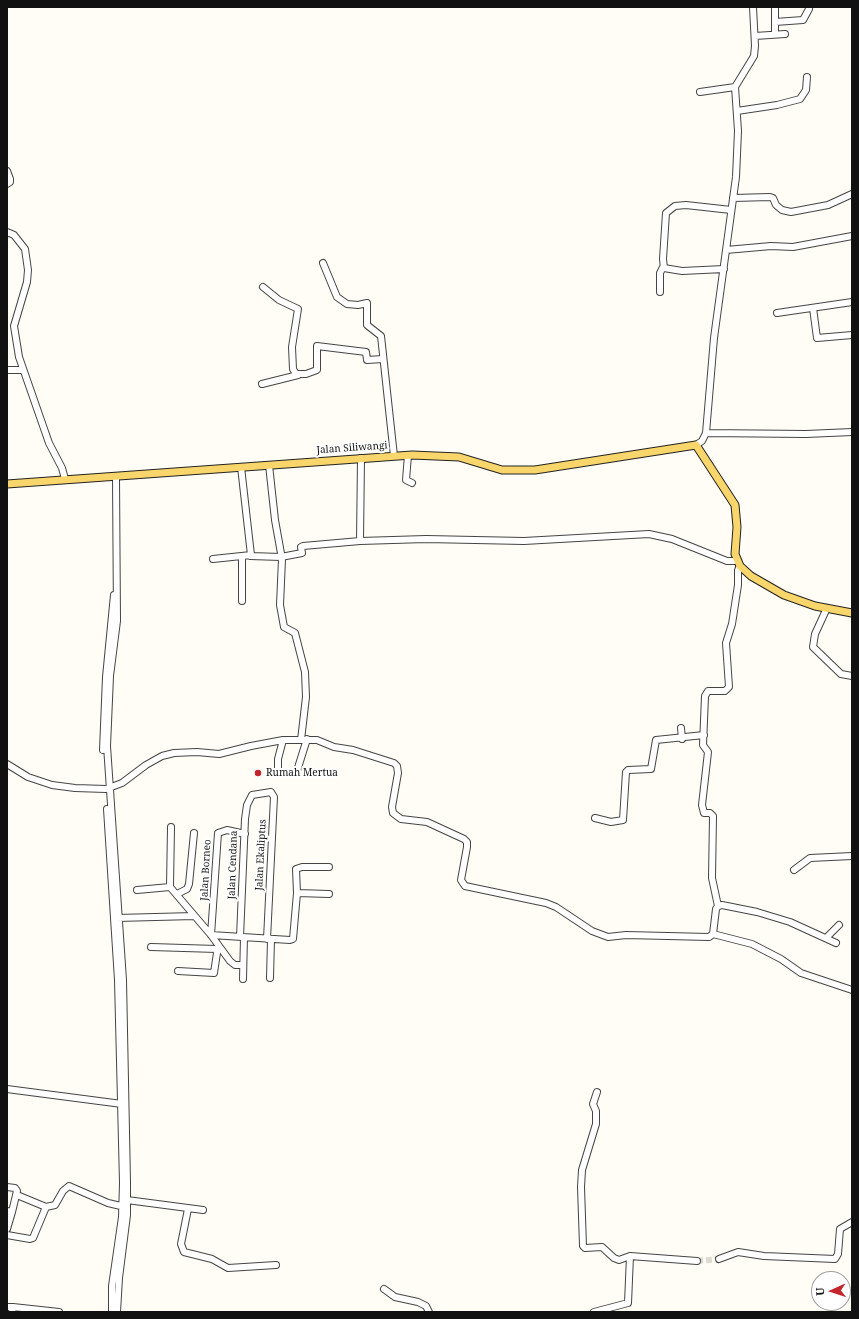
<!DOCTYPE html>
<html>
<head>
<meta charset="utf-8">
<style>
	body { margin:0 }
	#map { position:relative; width:859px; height:1319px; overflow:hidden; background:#fffdf5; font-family:"Noto Serif",serif }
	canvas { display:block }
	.frame { position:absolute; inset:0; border:8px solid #111; pointer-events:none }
	.north { position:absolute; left:811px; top:1271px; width:40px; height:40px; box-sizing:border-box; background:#fff; border:1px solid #a0a0a0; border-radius:50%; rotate:267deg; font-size:11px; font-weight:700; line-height:16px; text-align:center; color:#111 }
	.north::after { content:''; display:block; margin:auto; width:14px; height:18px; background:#c4262e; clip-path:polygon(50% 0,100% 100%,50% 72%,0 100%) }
</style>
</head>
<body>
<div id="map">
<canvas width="859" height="1319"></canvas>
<div class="frame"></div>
<div class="north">U</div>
</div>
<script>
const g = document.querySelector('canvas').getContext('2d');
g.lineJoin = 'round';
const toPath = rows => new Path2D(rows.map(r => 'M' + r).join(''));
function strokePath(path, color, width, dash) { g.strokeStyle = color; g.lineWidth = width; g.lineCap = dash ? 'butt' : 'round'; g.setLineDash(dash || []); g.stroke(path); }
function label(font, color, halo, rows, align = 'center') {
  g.font = font + ' "Noto Serif",serif'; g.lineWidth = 4; g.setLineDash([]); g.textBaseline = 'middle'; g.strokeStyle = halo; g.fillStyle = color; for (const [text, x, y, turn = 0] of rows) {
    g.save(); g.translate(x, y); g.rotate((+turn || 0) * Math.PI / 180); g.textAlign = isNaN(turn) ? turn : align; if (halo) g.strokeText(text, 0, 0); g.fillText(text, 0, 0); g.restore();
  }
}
const minorTunnel = toPath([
	[697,1261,719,1259]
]);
const minor = toPath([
	[775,22,803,20,809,9],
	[775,34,775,7],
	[755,36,785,34],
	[700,92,735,87],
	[737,111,777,105,800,99,806,90,807,77],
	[7,171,10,179,10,182,7,184],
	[733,198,770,197,773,198,776,205,782,210,791,212,828,205,852,194],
	[7,232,14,235,25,249,28,270,27,282,14,326,19,357,49,443,62,468,65,479],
	[726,250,771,246,793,247,852,236],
	[323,263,337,297,347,304,358,305,367,303,367,325,381,336,394,456],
	[724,269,682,271,664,268,663,259,666,213,675,206,686,205,731,210],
	[263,287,279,300,298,309,292,347,293,369,296,374,306,374,317,370,317,346,366,352,367,360,383,359],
	[660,292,660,273,663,267],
	[813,308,817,338,852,335],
	[777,313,852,302],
	[7,370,23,370],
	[262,384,298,375],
	[706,433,806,434,852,432],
	[696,445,702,441,706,433,714,338,736,177,738,131,735,87,754,56,755,46,753,7],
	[408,455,406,480,412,483],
	[269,465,275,520,282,559,280,605,284,627,295,633,305,672,306,697,301,740],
	[116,477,117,621,110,676,107,746,123,980,127,1182,127,1215,119,1278,117,1312],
	[360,541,361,458],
	[250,556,281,557,302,553,301,547,303,546,360,541,426,539,524,541,649,534,672,539,727,561,737,561],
	[242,557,242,601],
	[213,559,251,555,241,467],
	[827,608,815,634,813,647,841,674,852,676],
	[681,728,682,739],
	[103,750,106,677,114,595],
	[7,764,28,777,52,785,75,788,106,789,122,783,146,765,162,756,174,753,197,752,219,754,251,746,283,740,317,740,334,747,353,750,394,763,397,766,398,773,392,807,393,813,401,819,427,822,464,839,467,842,467,847,461,880,465,886,546,903,556,907,592,931,608,937,626,935,709,937,713,934,716,909,718,906,722,905,757,912,790,922,836,943],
	[278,771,278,759,283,740],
	[296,774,307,739],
	[107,809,118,980,123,1183,122,1217,112,1286,112,1312],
	[595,818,611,822,623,820,626,772,628,770,651,769,656,740,704,735],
	[794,870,810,858,852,856],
	[170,887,211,935,230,961,235,965,243,965],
	[170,887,171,827],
	[137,890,170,887],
	[297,893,329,894],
	[177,894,187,889,189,884,194,833],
	[718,906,712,878,713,816,710,813,704,813,702,805,708,752,703,745,705,696,708,691,725,691,729,687,726,643,732,624,738,585,738,570,740,566],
	[117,918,194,916],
	[713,934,752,944,781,959,801,973,852,990],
	[211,935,290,940,293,939,297,893,296,869,302,867,329,867],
	[211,935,218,833,227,830,245,834],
	[240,937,245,819,247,805,252,795,271,792,274,797,267,939],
	[826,938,839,925],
	[151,947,217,949],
	[178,971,214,973,218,946],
	[270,978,271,939],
	[243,979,244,937],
	[7,1089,122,1104],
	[597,1092,593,1104,596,1111,596,1124,582,1170,581,1187,583,1246,585,1248,602,1247,614,1258,619,1260,630,1256],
	[7,1187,15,1188,17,1191,12,1212],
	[17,1195,46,1207],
	[127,1200,203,1210],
	[188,1209,181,1244,184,1252,212,1259,228,1268,276,1265],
	[7,1211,12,1212,7,1229],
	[7,1235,30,1239,33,1238,46,1207,55,1205,63,1191,69,1186,108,1203,125,1207],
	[719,1259,738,1252,764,1256,835,1259,838,1254,840,1229,852,1222],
	[384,1289,395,1297,418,1302,426,1306,429,1312],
	[7,1307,13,1307,12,1312],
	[13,1307,59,1312],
	[594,1312,628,1303,630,1256,697,1261]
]);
const major = toPath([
	[7,484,412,455,459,457,502,470,535,470,696,445,735,505,737,527,735,554,740,566,751,576,784,595,815,606,852,613]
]);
const markers = [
	[258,773,4,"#c4262e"]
];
const streetNames = [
	["Jalan Siliwangi",352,448,-4],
	["Jalan Ekaliptus",261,855,-87],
	["Jalan Cendana",233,865,-88],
	["Jalan Borneo",206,870,-87]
];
const poiNames = [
	["Rumah Mertua",266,773]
];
strokePath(minorTunnel, '#dbdad3', 6, [6, 3]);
strokePath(minor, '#444', 8);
strokePath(major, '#222', 9);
strokePath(minor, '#fff', 6);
strokePath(major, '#f9d66b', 7);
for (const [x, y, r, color] of markers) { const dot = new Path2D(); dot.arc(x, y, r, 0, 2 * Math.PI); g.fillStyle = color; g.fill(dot); strokePath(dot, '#fff', 1.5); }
label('10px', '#111', '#fff', streetNames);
label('10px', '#111', '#fff', poiNames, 'left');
</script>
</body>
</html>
